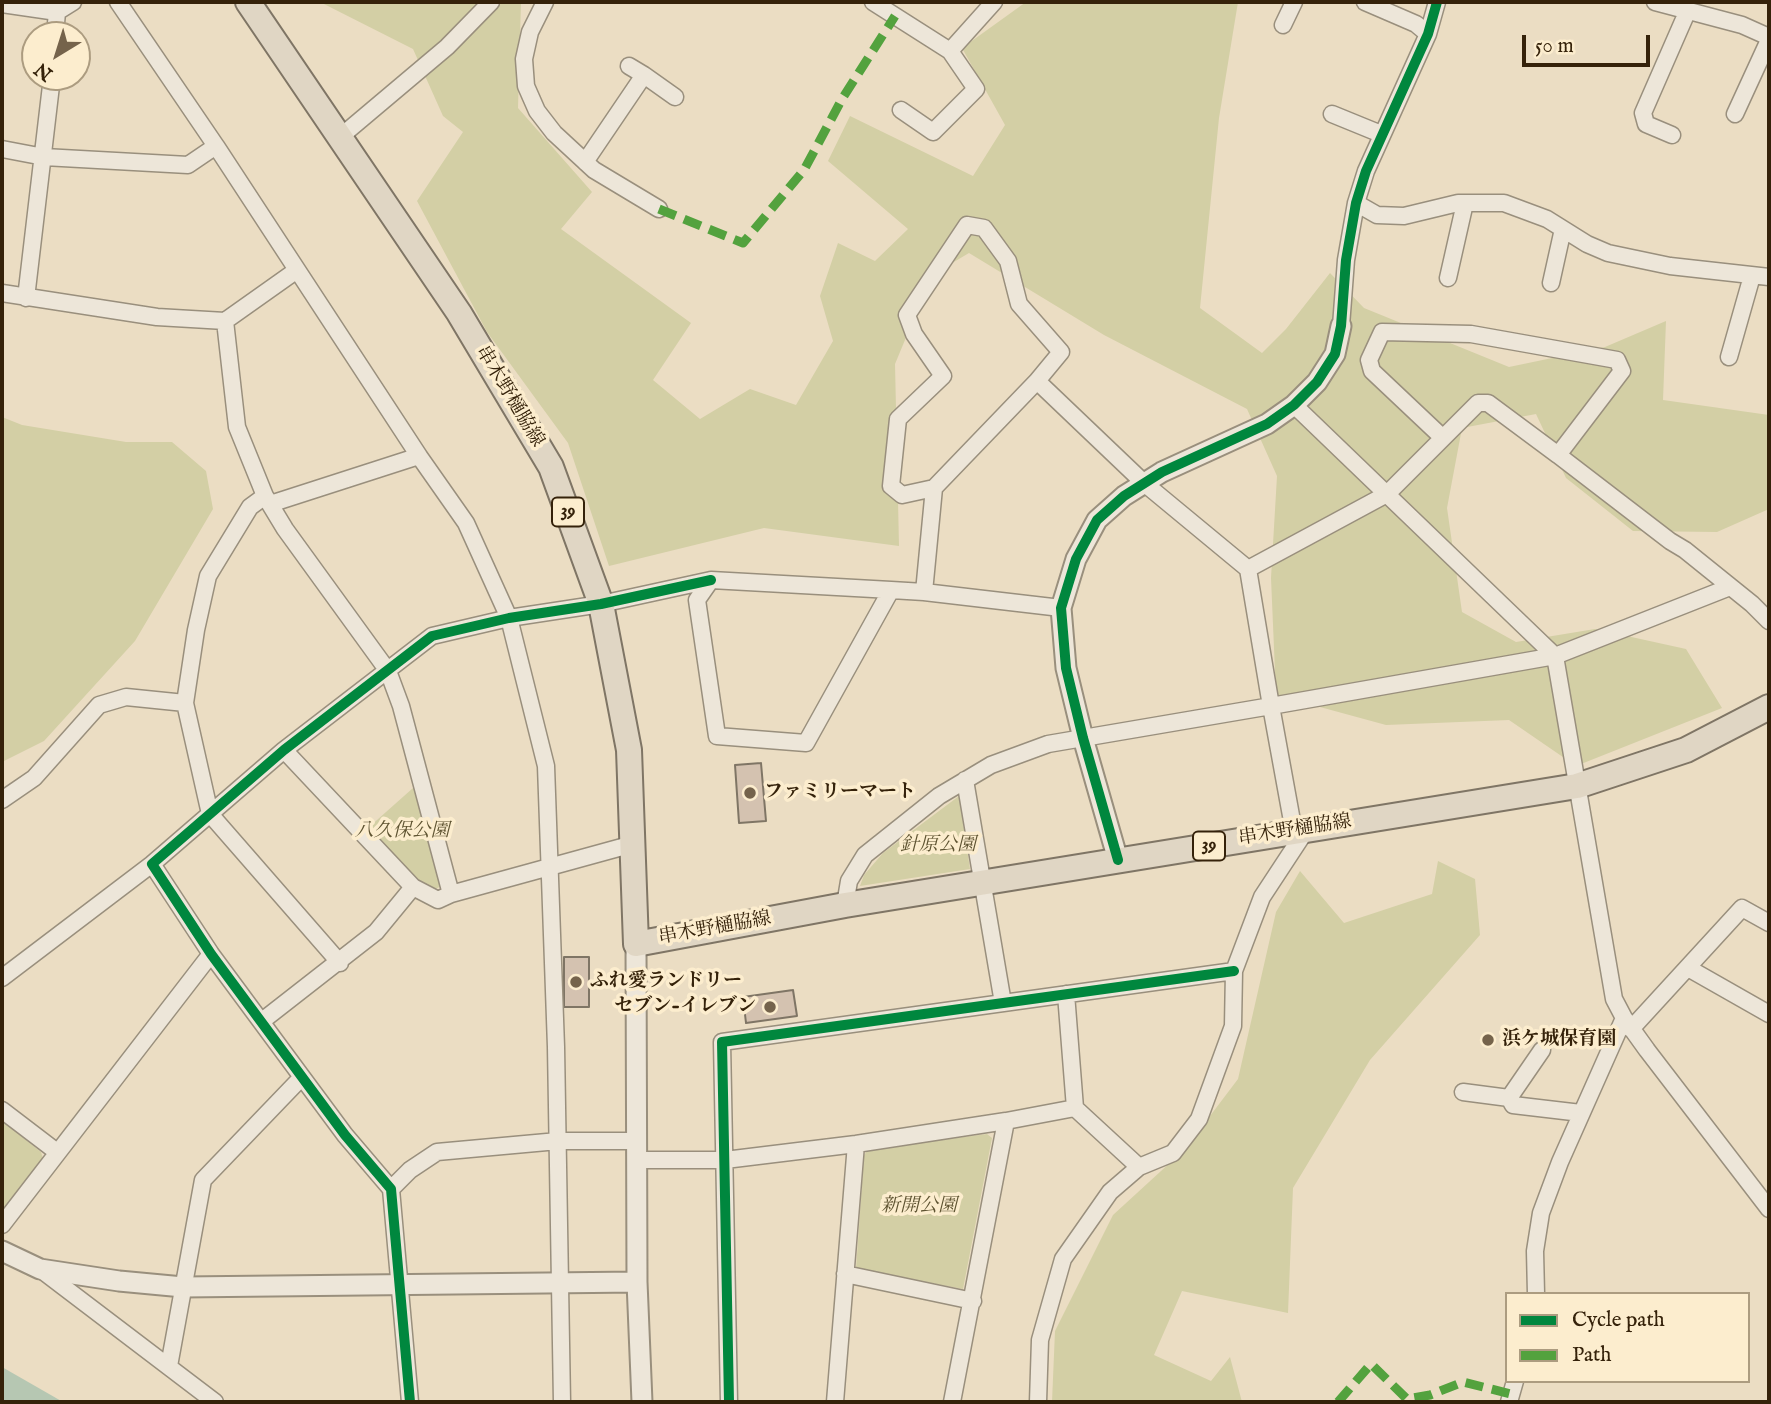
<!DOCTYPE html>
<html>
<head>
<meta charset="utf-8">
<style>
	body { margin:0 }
	#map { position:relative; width:1771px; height:1404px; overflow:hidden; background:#ebddc3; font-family:"IM FELL English",serif }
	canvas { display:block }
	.frame { position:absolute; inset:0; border:4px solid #35220a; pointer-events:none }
	.legend { position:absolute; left:1505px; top:1292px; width:245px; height:91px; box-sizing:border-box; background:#fcedce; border:2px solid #ac9c80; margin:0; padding:9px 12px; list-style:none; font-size:21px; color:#35220a }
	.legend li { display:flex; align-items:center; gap:14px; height:35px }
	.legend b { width:35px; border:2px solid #ac9c80 }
	.north { position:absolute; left:21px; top:21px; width:70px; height:70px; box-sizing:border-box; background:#fcedce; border:2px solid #ac9c80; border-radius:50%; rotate:218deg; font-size:19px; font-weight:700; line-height:28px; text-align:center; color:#35220a }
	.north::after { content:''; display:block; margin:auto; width:24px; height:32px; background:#75634b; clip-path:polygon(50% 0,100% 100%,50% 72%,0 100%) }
	.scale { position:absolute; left:1522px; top:35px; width:128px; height:32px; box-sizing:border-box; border:4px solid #35220a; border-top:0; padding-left:9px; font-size:21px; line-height:24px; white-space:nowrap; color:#35220a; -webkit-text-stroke:5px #fcedce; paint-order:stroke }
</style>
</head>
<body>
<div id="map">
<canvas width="1771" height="1404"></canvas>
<div class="frame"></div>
<ul class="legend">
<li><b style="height:9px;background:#00873e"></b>Cycle path</li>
<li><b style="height:9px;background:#53a23e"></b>Path</li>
</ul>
<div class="north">N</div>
<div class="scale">50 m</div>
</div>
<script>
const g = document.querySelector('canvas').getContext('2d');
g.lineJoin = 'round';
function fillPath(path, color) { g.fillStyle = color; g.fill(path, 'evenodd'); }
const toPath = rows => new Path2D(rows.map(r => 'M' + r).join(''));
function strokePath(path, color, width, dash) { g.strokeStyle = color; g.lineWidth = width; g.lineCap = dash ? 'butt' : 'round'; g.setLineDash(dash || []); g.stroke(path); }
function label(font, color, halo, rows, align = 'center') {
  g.font = font + ' "IM FELL English","Noto Serif JP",serif'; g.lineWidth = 7; g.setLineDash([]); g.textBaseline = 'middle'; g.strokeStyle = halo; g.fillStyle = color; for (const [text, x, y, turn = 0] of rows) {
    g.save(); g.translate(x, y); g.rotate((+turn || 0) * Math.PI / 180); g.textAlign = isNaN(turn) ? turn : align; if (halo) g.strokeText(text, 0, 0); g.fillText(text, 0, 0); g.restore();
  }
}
const green = toPath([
	[320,2,521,2,518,108,592,192,561,229,691,323,653,380,700,419,750,389,796,405,833,341,820,296,838,243,875,261,908,229,828,161,850,116,973,176,1005,125,962,48,1026,2,1238,2,1219,118,1200,308,1262,353,1286,329,1330,273,1364,308,1509,367,1605,347,1666,321,1663,400,1769,415,1769,509,1717,532,1633,531,1566,478,1536,414,1462,428,1447,508,1462,612,1516,642,1595,629,1686,649,1722,708,1576,766,1509,720,1386,725,1276,695,1271,578,1277,476,1247,409,1104,335,969,253,932,275,895,364,899,546,764,528,609,566,568,443,487,332,417,201,463,132,443,116,413,49],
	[2,417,22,425,126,442,172,442,206,471,213,509,135,641,44,741,2,762],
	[413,788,419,792,444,885,433,890,394,863,369,833,368,828],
	[959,796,970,869,860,886,864,875,883,853],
	[1438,861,1475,879,1480,935,1370,1060,1293,1188,1288,1313,1182,1291,1154,1355,1211,1381,1230,1357,1242,1402,1052,1402,1055,1331,1113,1215,1185,1149,1238,1079,1276,912,1300,871,1344,923,1432,894],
	[2,1121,41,1152,43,1159,2,1213],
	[987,1134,992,1138,963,1289,856,1269,864,1155,869,1149]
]);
const water = toPath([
	[2,1367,63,1402,2,1402]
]);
const building = toPath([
	[761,763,766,821,739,823,735,765,761,763],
	[564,957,589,957,589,1007,564,1007,564,957],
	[793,990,797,1016,746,1023,743,997,793,990]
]);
const minor = toPath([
	[118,2,216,146],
	[545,2,530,32,524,59,526,86,537,111,554,133,594,170,659,209],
	[873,2,950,51,994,2],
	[1365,2,1416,24,1428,34],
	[1655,2,1742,25,1769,37],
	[2,4,57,12],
	[1283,25,1294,2],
	[55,35,57,12,73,2],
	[629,66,644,75],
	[901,110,933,132,976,89,950,51],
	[1332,114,1381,134],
	[1735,114,1769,40],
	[1672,135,1646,124,1643,113,1688,10],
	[339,138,447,47,491,2],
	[2,149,44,157,188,165,216,146,419,456],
	[585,162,644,75,675,97],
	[1356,203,1377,215,1404,216,1458,203,1504,203,1547,219,1587,244,1608,253,1670,266,1769,277],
	[1448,278,1465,203],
	[1551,283,1563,229],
	[2,293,157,317,225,321,237,427,265,496,285,529,388,671,401,706,451,894],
	[26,298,52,77],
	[225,321,297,270],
	[1341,326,1346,260,1356,203,1366,171,1428,34,1437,2],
	[1729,357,1752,276],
	[1294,405,1555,656],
	[1443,438,1372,371,1369,360,1382,332,1471,334,1617,360,1622,371,1558,455,1670,541,1685,550,1752,604,1769,621],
	[934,488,902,495,891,486,898,419,943,376,914,334,907,315,967,225,984,228,1008,261,1019,304,1061,352,1037,381],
	[265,496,250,507,208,576,196,630,185,703,210,814,340,963],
	[270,504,419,456,466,523,509,618,546,766,556,1047,562,1402],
	[1248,569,1387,494,1478,403,1488,403,1558,455],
	[1730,587,1555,656,1614,999,1624,1018,1647,1050,1769,1209],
	[891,590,806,743,717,736,697,600,711,580,891,590,924,592,1061,608],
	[924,592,934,488,1037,381,1144,483,1248,569,1271,706,1555,656],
	[284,750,413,887,438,900,451,894,633,844],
	[965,780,1003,1003],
	[2,800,34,778,99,705,126,697,185,703],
	[845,905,849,881,865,855,939,796,991,765,1048,744,1271,706,1294,832],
	[1688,968,1769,1014],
	[2,978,152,864],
	[1066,994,1075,1108,1139,1167],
	[262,1021,376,932,413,887],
	[1631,1029,1742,908,1769,923],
	[1542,1050,1509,1098,1513,1105,1581,1113],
	[1463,1092,1509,1098],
	[2,1110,57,1152],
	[636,1160,725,1160,856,1144,1006,1121,1075,1108],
	[391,1189,410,1170,437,1152,558,1141,636,1141],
	[2,1225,211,954],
	[40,1269,215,1402],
	[845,1274,973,1301],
	[1536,1294,1535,1251,1541,1213,1560,1162,1624,1018],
	[169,1366,203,1180,302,1077],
	[410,1402,391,1189,345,1135,302,1077,211,954,152,864,284,750,432,636,509,618,601,604,711,580],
	[729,1402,722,1042,1234,971],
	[835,1402,856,1144],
	[952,1402,1006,1121],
	[1038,1402,1040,1340,1063,1259,1110,1192,1139,1167,1173,1153,1199,1119,1233,1026,1234,971,1262,897,1306,830],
	[1509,1402,1515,1381]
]);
const tertiary = toPath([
	[1118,860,1083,738,1066,668,1061,608,1076,559,1097,520,1124,496,1162,472,1267,424,1294,405,1317,382,1335,354,1341,326],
	[636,944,637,1282,642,1402],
	[2,1251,40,1269,119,1281,183,1287,637,1282]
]);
const primary = toPath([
	[248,2,459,313,551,467,601,604,629,750,636,944,845,905,1577,786,1686,750,1769,707]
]);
const quiet = toPath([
	[659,209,743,243,804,170,842,99,895,16],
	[1338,1402,1371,1364,1407,1399,1430,1395,1463,1382,1511,1394]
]);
const cycleway = toPath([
	[1118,860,1083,738,1066,668,1061,608,1076,559,1097,520,1124,496,1162,472,1267,424,1294,405,1317,382,1335,354,1341,326,1346,260,1356,203,1366,171,1428,34,1437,2],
	[410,1402,391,1189,345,1135,302,1077,211,954,152,864,284,750,432,636,509,618,601,604,711,580],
	[729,1402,722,1042,1234,971]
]);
const markers = [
	[750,793,7,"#75634b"],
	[576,982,7,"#75634b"],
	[770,1007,7,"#75634b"],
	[1488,1040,7,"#75634b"]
];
const shields = [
	[568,512,32],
	[1209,846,32]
];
const shieldNames = [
	["39",568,512],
	["39",1209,846]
];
const streetNames = [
	["串木野樋脇線",509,397,59],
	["串木野樋脇線",1295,831,-9],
	["串木野樋脇線",715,929,-10]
];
const poiNames = [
	["ファミリーマート",764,793],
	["ふれ愛ランドリー",590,982],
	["セブン-イレブン",756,1007,"right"],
	["浜ケ城保育園",1502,1040]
];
const parkNames = [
	["八久保公園",402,832],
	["針原公園",938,846],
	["新開公園",919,1207]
];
fillPath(green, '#d3cfa5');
fillPath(water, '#b6c7b2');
fillPath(building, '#d4c2b0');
strokePath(building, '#7f7565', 2);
strokePath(minor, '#998f7d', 19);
strokePath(tertiary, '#998f7d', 23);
strokePath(primary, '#7f7565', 28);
strokePath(minor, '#ede6d9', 16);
strokePath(tertiary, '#ede6d9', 19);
strokePath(primary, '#e0d6c4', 24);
strokePath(quiet, '#53a23e', 9, [18, 9]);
strokePath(cycleway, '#00873e', 10);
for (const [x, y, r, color] of markers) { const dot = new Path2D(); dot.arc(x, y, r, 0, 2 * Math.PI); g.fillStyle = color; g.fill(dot); strokePath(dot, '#fcedce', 2.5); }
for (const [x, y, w] of shields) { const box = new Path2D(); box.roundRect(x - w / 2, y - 14.5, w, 29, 5); g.fillStyle = '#fcedce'; g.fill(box); strokePath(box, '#35220a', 2); }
label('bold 18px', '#35220a', null, shieldNames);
label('19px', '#35220a', '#fcedce', streetNames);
label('bold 19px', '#35220a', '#fcedce', poiNames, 'left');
label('italic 19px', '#5e5331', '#fcedce', parkNames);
</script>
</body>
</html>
